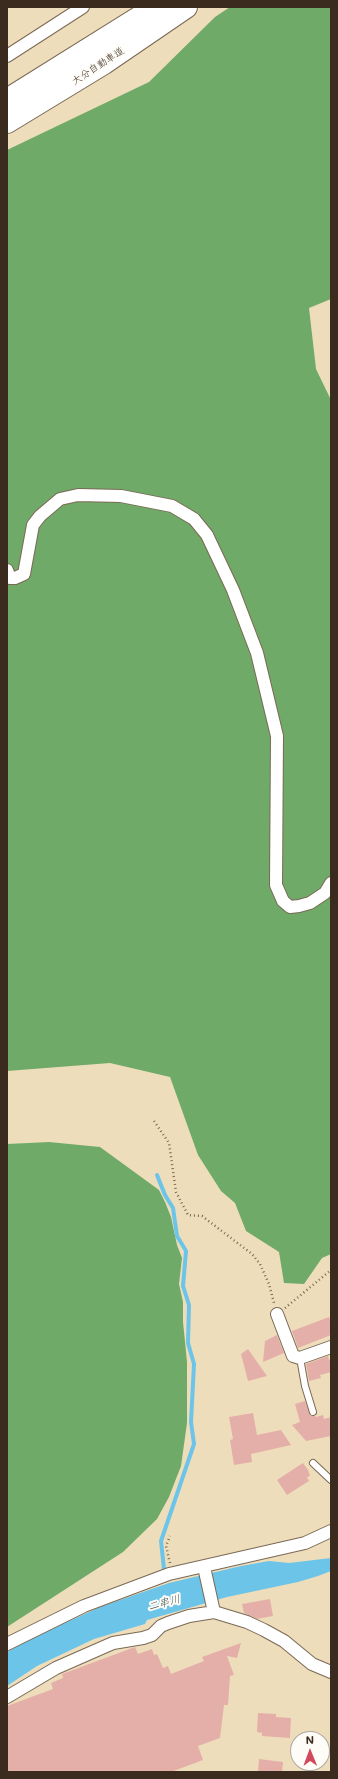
<!DOCTYPE html>
<html>
<head>
<meta charset="utf-8">
<style>
	body { margin:0 }
	#map { position:relative; width:338px; height:1779px; overflow:hidden; background:#edb; font-family:Mali,sans-serif }
	canvas { display:block }
	.frame { position:absolute; inset:0; border:8px solid #3b2a1e; pointer-events:none }
	.north { position:absolute; left:290px; top:1731px; width:40px; height:40px; box-sizing:border-box; background:#fdfcf7; border:1px solid #afa8a0; border-radius:50%; rotate:359deg; font-size:11px; font-weight:700; line-height:16px; text-align:center; color:#3b2a1e }
	.north::after { content:''; display:block; margin:auto; width:14px; height:18px; background:#d1495b; clip-path:polygon(50% 0,100% 100%,50% 72%,0 100%) }
</style>
</head>
<body>
<div id="map">
<canvas width="338" height="1779"></canvas>
<div class="frame"></div>
<div class="north">N</div>
</div>
<script>
const g = document.querySelector('canvas').getContext('2d');
g.lineJoin = 'round';
function fillPath(path, color) { g.fillStyle = color; g.fill(path, 'evenodd'); }
const toPath = rows => new Path2D(rows.map(r => 'M' + r).join(''));
function strokePath(path, color, width, dash) { g.strokeStyle = color; g.lineWidth = width; g.lineCap = dash ? 'butt' : 'round'; g.setLineDash(dash || []); g.stroke(path); }
function label(font, color, halo, rows, align = 'center') {
  g.font = font + ' Mali,"Klee One",sans-serif'; g.lineWidth = 4; g.setLineDash([]); g.textBaseline = 'middle'; g.strokeStyle = halo; g.fillStyle = color; for (const [text, x, y, turn = 0] of rows) {
    g.save(); g.translate(x, y); g.rotate((+turn || 0) * Math.PI / 180); g.textAlign = isNaN(turn) ? turn : align; if (halo) g.strokeText(text, 0, 0); g.fillText(text, 0, 0); g.restore();
  }
}
const forest = toPath([
	[230,7,331,7,331,299,309,308,316,369,331,400,331,1254,322,1258,304,1284,284,1283,279,1252,246,1231,235,1203,221,1191,198,1155,170,1077,110,1063,7,1071,7,150,149,82,215,17],
	[49,1142,100,1147,159,1190,165,1202,171,1217,177,1245,182,1258,179,1284,183,1302,183,1322,187,1362,187,1423,181,1466,169,1497,157,1519,123,1552,7,1627,7,1144]
]);
const water = toPath([
	[331,1558,331,1571,318,1576,298,1582,227,1597,147,1620,145,1624,94,1639,37,1666,7,1686,7,1652,32,1638,100,1607,169,1583,241,1566,269,1561,289,1563]
]);
const stream = toPath([
	[157,1175,165,1195,173,1208,177,1236,186,1251,183,1286,189,1305,188,1343,194,1364,191,1422,194,1444,161,1541,164,1569]
]);
const building = toPath([
	[329,1317,331,1322,331,1335,298,1348,292,1331],
	[277,1335,284,1353,263,1362,265,1341],
	[248,1349,267,1376,248,1381,241,1354],
	[328,1356,329,1360,331,1359,331,1372,320,1375,321,1378,309,1381,306,1364],
	[305,1401,311,1416,315,1416,316,1417,323,1415,324,1419,331,1417,331,1436,306,1441,292,1425,300,1422,295,1404],
	[253,1413,257,1435,281,1430,291,1445,251,1454,252,1462,234,1465,230,1440,233,1439,229,1417],
	[303,1463,308,1470,310,1476,307,1477,309,1481,287,1495,277,1480],
	[270,1599,273,1616,257,1619,244,1613,242,1604],
	[241,1643,237,1658,227,1656,234,1675,230,1676,228,1705,224,1705,220,1738,198,1746,203,1760,171,1772,7,1772,7,1706,53,1689,51,1683,63,1678,62,1674,135,1647,138,1654,152,1649,154,1655,157,1654,163,1668,168,1666,171,1674,204,1661,202,1657],
	[258,1713,276,1714,276,1717,291,1718,290,1738,262,1736,262,1733,257,1732],
	[259,1759,283,1762,282,1772,258,1772]
]);
const path = toPath([
	[154,1121,169,1143,176,1192,188,1215,202,1216,252,1254,260,1264,269,1284,274,1303],
	[285,1308,331,1270],
	[170,1563,166,1546,170,1536]
]);
const service = toPath([
	[300,1358,305,1386,313,1412],
	[313,1463,331,1480]
]);
const minor = toPath([
	[7,56,83,7],
	[7,570,10,578,15,578,24,574,33,525,40,516,60,499,78,495,121,496,172,506,194,519,207,535,233,590,257,653,277,736,276,885,283,901,290,907,299,906,310,903,325,893,331,883],
	[277,1314,293,1356,300,1358,331,1347],
	[204,1567,214,1612],
	[7,1644,84,1606,169,1574,305,1543,331,1531],
	[7,1697,56,1668,113,1643,143,1638,152,1635,161,1626,168,1623,189,1616,214,1612,247,1622,264,1630,284,1641,312,1664,331,1672]
]);
const motorway = toPath([
	[7,100,156,7],
	[7,122,104,63,186,7]
]);
const streetNames = [
	["大分自動車道",98,66,-33]
];
const waterNames = [
	["二串川",164,1603,-15]
];
fillPath(forest, '#6faa69');
fillPath(water, '#6cc4e9');
strokePath(stream, '#6cc4e9', 4);
fillPath(building, '#e5afa9');
strokePath(service, '#7a6955', 8);
strokePath(minor, '#7a6955', 14);
strokePath(motorway, '#7a6955', 24);
strokePath(path, '#7a6955', 2.5, [1, 3]);
strokePath(service, '#fff', 6);
strokePath(minor, '#fff', 12);
strokePath(motorway, '#fff', 22);
label('10px', '#3b2a1e', '#fdfcf7', streetNames);
label('italic 11px', '#4a585b', '#fdfcf7', waterNames);
</script>
</body>
</html>
